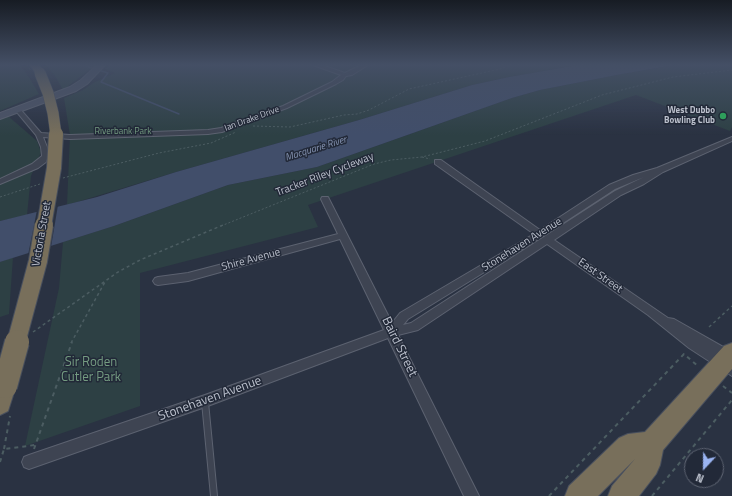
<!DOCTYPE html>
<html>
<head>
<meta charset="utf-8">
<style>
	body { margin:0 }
	#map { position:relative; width:732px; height:496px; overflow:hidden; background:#2a3242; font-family:"Titillium Web",sans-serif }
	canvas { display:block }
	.north { position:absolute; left:684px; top:448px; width:40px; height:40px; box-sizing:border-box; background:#222938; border:1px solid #5f6573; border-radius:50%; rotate:202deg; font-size:11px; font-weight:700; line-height:16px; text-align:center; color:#bbc0cc }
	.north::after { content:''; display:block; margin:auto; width:14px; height:18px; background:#9ab4f2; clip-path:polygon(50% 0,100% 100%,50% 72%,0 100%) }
</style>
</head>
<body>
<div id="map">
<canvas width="732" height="496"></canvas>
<div class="north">N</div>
</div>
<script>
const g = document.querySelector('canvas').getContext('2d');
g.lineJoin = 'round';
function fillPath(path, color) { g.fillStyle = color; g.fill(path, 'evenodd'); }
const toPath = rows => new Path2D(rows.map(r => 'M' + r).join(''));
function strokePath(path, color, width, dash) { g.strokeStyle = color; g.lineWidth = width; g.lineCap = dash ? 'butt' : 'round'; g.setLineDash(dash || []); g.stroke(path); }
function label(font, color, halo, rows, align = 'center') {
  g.font = font + ' "Titillium Web",sans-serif'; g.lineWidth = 3; g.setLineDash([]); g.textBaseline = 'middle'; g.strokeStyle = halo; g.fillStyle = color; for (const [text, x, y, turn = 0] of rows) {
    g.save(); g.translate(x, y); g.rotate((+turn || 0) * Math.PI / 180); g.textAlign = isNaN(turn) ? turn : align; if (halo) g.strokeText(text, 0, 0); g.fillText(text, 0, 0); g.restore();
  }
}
const green = toPath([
	[0,65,20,65,27,74,39,94,0,111],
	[46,65,96,65,63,90,55,76],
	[109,65,577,65,509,77,472,85,359,120,176,172,67,205,70,135,64,98,83,90,95,82,115,73,105,69],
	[675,65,732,65,732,127,730,131,636,95,308,205,318,227,140,273,140,406,25,446,59,288,63,242,114,226,228,185,317,167,512,98,540,90,622,74],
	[8,116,37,141,41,152,31,176,27,215,0,221,0,119],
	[13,257,9,314,0,317,0,262]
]);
const water = toPath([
	[577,65,675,65,622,74,540,90,512,98,317,167,228,185,114,226,0,262,0,221,97,197,176,172,359,120,472,85,509,77]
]);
const pier = toPath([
	[58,205,51,247,28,255,37,210]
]);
const stream = toPath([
	[84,65,94,69],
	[101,71,108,73,101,82,179,114]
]);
const pathFar2 = toPath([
	[253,126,290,127,344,115,357,114,369,110,409,89,500,69,511,65],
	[422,157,430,159],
	[63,178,159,153,211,143,236,132],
	[0,197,40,184],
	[221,226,374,164,391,160,422,157,485,141,602,95,673,77,732,70]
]);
const pathFar1 = toPath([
	[709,327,732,306],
	[33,332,118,272,140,260,223,225],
	[71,343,105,282]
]);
const path = toPath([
	[723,386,732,393],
	[4,449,10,416],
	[34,449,72,342],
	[0,462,4,449,35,445],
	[549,496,684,354,699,367],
	[652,496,732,400]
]);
const lane = toPath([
	[205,402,214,496]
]);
const street = toPath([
	[313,65,322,65,345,73,361,65,368,65,352,75,346,76,343,80,336,84,287,108,222,132,208,134,70,139,43,137,47,147,48,156,46,162,38,168,0,184,0,179,32,164,42,156,41,147,36,135,16,111,16,109,20,109,41,133,70,135,208,130,221,128,283,106,332,82,341,75,313,65],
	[732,137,732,141,663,172,644,184,621,195,554,240,668,318,674,319,732,352,732,363,726,360,732,364,732,376,689,348,648,315,547,244,418,330,398,335,479,496,464,496,388,338,205,407,29,469,24,467,22,462,24,457,29,455,205,395,384,330,340,239,188,281,158,285,155,284,153,281,155,278,158,277,188,273,338,234,321,199,322,197,328,197,329,199,392,323,400,313,534,234,435,164,435,160,441,160,540,230,609,185,633,175,657,168,732,137],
	[644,177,615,191,411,323,403,325,408,319,543,236,615,189,644,177]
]);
const secondary = toPath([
	[97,65,105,65,87,84,76,91,0,119,0,113,70,87,81,80,97,65]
]);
const highway = toPath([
	[30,65,39,65,45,73,40,76,37,75,30,65],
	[732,343,732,369,663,450,660,465,656,474,639,496,608,496,612,486,635,459,598,496,565,496,569,486,619,438,628,434,645,432,724,346,732,343],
	[5,375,13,378,16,386,8,411,0,415,0,377,5,375]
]);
const pathBridge = toPath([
	[27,65,31,71]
]);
const highwayBridgeFar3 = toPath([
	[40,73,48,93,53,113,56,135]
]);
const highwayBridgeFar2 = toPath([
	[44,226,54,168,56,134]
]);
const highwayBridgeFar1 = toPath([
	[16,343,38,261,44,225]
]);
const highwayBridge = toPath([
	[5,386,17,342]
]);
const markers = [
	[723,116,4,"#2e9e5b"]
];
const farPoinames = [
	["West Dubbo",715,111],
	["Bowling Club",715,121]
];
const farStreetnames = [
	["Ian Drake Drive",252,119,-20]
];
const farParknames = [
	["Riverbank Park",123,132]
];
const farWaternames = [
	["Macquarie River",316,149,-17]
];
const streetNames = [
	["Tracker Riley Cycleway",325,175,-21],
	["Victoria Street",42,234,-80],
	["Stonehaven Avenue",522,245,-32],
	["Shire Avenue",251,260,-15],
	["East Street",600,276,35]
];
const nearStreetnames = [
	["Baird Street",399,347,64],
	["Stonehaven Avenue",210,399,-20]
];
const nearParknames = [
	["Sir Roden",91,363],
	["Cutler Park",91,378]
];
fillPath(green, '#2d4044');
fillPath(water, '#414e6a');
fillPath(pier, '#2a3242');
strokePath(stream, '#414e6a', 1.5);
strokePath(lane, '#5c6270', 8);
strokePath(street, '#5c6270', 2);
strokePath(secondary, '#5c6270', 2);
strokePath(highway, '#484f5d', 2);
strokePath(pathFar2, '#4c5d62', 1, [2, 2]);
strokePath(pathFar1, '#4c5d62', 1.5, [3, 3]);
strokePath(path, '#4c5d62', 2, [4, 4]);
strokePath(lane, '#3e4452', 6);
fillPath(street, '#3e4452');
fillPath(secondary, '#4c5365');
fillPath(highway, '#786f5b');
strokePath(highwayBridgeFar3, '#484f5d', 12, []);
strokePath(highwayBridgeFar2, '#484f5d', 16, []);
strokePath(highwayBridgeFar1, '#484f5d', 20, []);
strokePath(highwayBridge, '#484f5d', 26, []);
strokePath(pathBridge, '#4c5d62', 1, [2, 2]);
strokePath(highwayBridgeFar3, '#786f5b', 11);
strokePath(highwayBridgeFar2, '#786f5b', 14);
strokePath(highwayBridgeFar1, '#786f5b', 18);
strokePath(highwayBridge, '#786f5b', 24);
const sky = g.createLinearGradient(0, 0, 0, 135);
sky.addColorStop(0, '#171c24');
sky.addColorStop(0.48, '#444f65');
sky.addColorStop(1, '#444f6500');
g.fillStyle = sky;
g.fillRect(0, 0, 732, 135);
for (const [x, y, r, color] of markers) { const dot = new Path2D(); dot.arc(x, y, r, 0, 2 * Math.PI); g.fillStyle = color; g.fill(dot); strokePath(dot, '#222938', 1.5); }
label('bold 9px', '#bbc0cc', '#222938', farPoinames, 'right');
label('9px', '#bbc0cc', '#222938', farStreetnames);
label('9px', '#749b81', '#222938', farParknames);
label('italic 10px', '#8593b1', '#222938', farWaternames);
label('11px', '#bbc0cc', '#222938', streetNames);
label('13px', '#bbc0cc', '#222938', nearStreetnames);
label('13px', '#749b81', '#222938', nearParknames);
</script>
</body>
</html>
